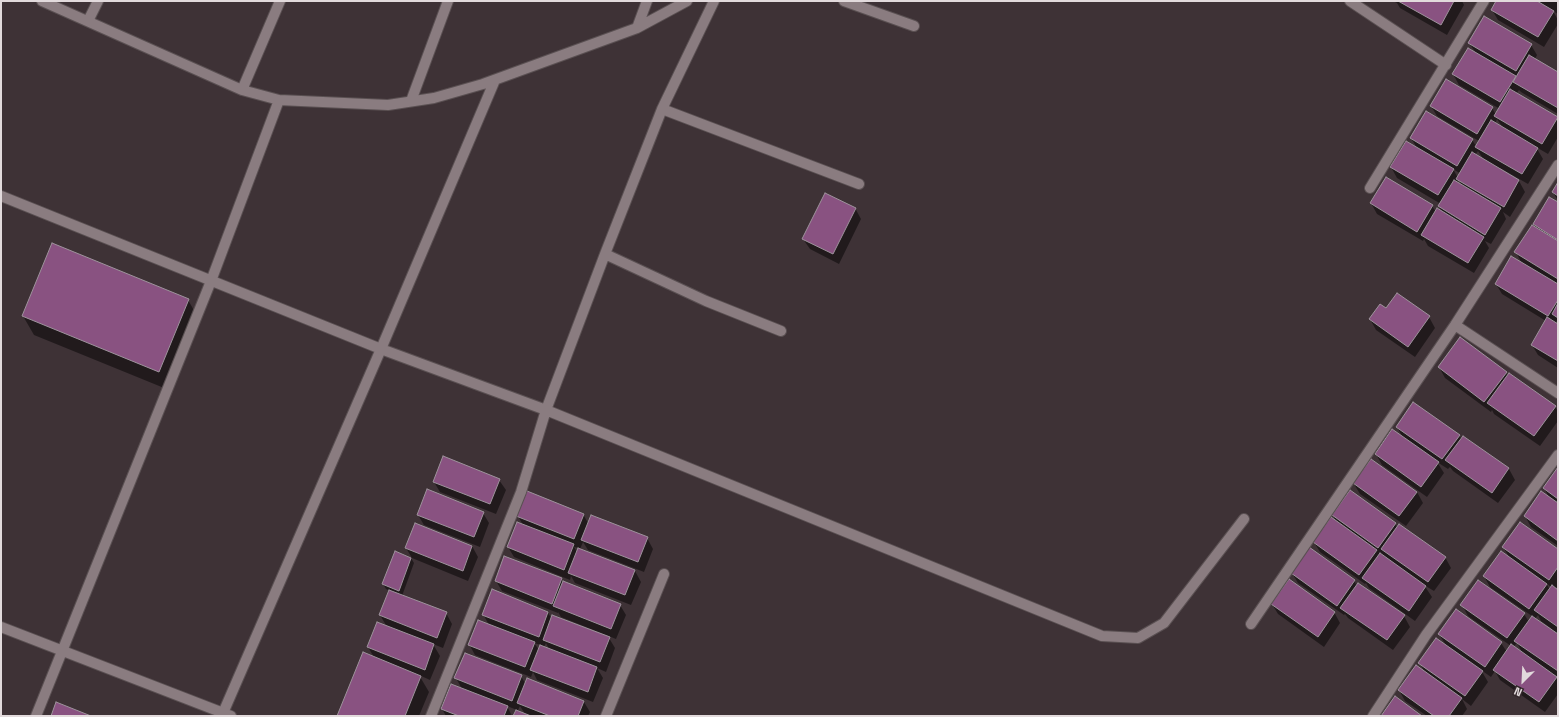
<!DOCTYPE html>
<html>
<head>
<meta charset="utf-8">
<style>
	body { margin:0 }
	#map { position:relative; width:1559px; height:717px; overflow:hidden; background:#3e3236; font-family:"Space Grotesk",sans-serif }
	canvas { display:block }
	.frame { position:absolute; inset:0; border:2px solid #e2dadc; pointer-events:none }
	.north { position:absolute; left:1503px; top:661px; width:40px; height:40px; -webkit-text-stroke:3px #34282c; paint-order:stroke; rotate:204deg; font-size:11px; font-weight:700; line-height:16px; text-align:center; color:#e2dadc }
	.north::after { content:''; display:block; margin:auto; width:14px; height:18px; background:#e2dadc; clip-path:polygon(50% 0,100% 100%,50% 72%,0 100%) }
</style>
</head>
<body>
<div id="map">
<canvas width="1559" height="717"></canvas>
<div class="frame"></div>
<div class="north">N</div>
</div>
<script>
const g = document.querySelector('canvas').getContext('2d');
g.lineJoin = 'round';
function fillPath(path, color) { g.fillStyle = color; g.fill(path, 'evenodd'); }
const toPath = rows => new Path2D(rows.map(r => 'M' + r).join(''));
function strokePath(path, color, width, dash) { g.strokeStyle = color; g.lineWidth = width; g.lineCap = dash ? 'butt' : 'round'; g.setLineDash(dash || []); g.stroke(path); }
const shadow = toPath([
	[1393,1,1462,1,1464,5,1447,35,1400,8,1397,3],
	[1497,1,1558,1,1558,14,1553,11,1558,20,1558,24,1544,47,1498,20,1492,10],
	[1469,43,1531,45,1537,55,1535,59,1558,73,1558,114,1521,92,1519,90,1516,94,1557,118,1558,137,1548,154,1536,147,1543,159,1528,184,1500,168,1499,169,1519,181,1525,192,1510,217,1503,212,1506,219,1491,244,1485,241,1489,248,1474,273,1428,246,1424,239,1423,241,1377,214,1371,203,1432,206,1436,212,1443,214,1439,206,1441,204,1397,178,1391,167,1417,148,1411,138,1472,140,1476,146,1479,141,1437,116,1431,106,1492,108,1496,115,1500,109,1459,85,1453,74,1476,53],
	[1497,119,1503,128,1495,124],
	[1478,151,1484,160,1475,155],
	[1453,169,1461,174,1458,178],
	[1459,180,1462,186,1457,183],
	[1558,184,1558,201,1553,192],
	[1558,203,1558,323,1557,321,1555,323,1558,325,1558,368,1538,355,1532,345,1546,321,1502,294,1496,284,1522,264,1516,252,1537,229,1534,224],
	[855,208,861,219,839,264,810,249,803,239],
	[1397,294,1429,317,1435,328,1415,357,1376,330,1370,319,1387,310],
	[188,300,199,319,169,390,34,335,23,316],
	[1439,367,1506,373,1508,376,1555,406,1558,412,1558,421,1540,446,1494,414,1492,410,1491,412,1445,378],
	[1397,427,1459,435,1462,440,1464,437,1509,469,1515,480,1498,503,1453,471,1450,467,1448,469,1437,462,1444,473,1427,497,1382,465,1376,454,1403,438],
	[1558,469,1558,546,1531,527,1525,516,1550,499,1544,488],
	[499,480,506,490,496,514,440,492,434,482],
	[1354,484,1417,492,1423,503,1406,526,1360,494],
	[1350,492,1395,524,1398,528,1445,557,1451,568,1434,591,1424,585,1432,597,1415,621,1369,588,1366,583,1365,584,1320,552,1314,542,1337,523,1333,515],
	[483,513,489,523,480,547,424,525,418,515],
	[583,514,588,523,647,538,653,549,644,572,588,550,583,542,580,549,635,571,641,582,631,605,575,583,571,576,570,580,514,557,508,547,523,525,518,516],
	[574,547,579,548,577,552],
	[472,546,478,557,468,581,412,558,406,548],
	[1503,547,1558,550,1558,588,1557,587,1555,589,1558,591,1558,677,1554,674,1558,681,1558,694,1545,712,1500,680,1495,671,1491,677,1481,670,1488,682,1471,706,1462,699,1467,709,1462,716,1427,716,1405,701,1399,690,1425,673,1420,663,1447,647,1439,634,1501,643,1507,652,1511,646,1468,616,1462,605,1524,614,1529,622,1532,616,1490,587,1484,576,1511,560],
	[1546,583,1551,587,1550,590],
	[1538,615,1541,621,1552,629,1551,630,1535,619],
	[1517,643,1523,654,1513,647],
	[1309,549,1354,581,1357,586,1404,616,1410,627,1393,650,1348,618,1345,614,1344,615,1298,583,1292,573],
	[411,558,414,563,402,596,446,613,452,624,443,648,433,644,440,656,430,680,419,675,429,692,419,716,338,716,375,659,368,647,387,627,380,615,390,591,386,589,383,584],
	[561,579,563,583,620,605,626,615,616,639,561,617,558,612,558,613,502,591,496,581],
	[492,590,548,613,552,619,609,638,615,648,606,672,597,668,603,678,593,702,537,680,533,672,531,677,475,655,469,644,489,625,483,614],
	[534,643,541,645,539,651,537,647],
	[546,643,549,649,544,647],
	[1272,604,1334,612,1340,623,1324,647,1278,614],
	[521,676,526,685,584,702,590,712,588,716,514,716,517,710,507,706,512,716,446,716,442,709,462,689,456,678],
	[520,706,525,714,517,712]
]);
const building = toPath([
	[1398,1,1454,1,1441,25,1398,1],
	[1496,1,1537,1,1554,11,1538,37,1491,10,1496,1],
	[1484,16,1532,44,1516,71,1468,43,1484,16],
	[1468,48,1516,76,1500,102,1452,74,1468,48],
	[1529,55,1558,72,1558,108,1513,82,1529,55],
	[1446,79,1493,107,1477,134,1430,106,1446,79],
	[1510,89,1558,117,1542,144,1494,116,1510,89],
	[1426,111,1473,139,1457,166,1410,138,1426,111],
	[1491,120,1538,148,1522,174,1475,147,1491,120],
	[1406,141,1454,169,1438,195,1390,167,1406,141],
	[1472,152,1519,180,1504,207,1456,179,1472,152],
	[1386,177,1433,205,1417,232,1370,203,1386,177],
	[1454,180,1501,208,1485,235,1438,206,1454,180],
	[1558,182,1558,196,1552,192,1558,182],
	[825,193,856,208,833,254,802,239,825,193],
	[1549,197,1558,202,1558,240,1533,224,1549,197],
	[1437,208,1484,237,1468,263,1421,235,1437,208],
	[1532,225,1558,241,1558,279,1514,252,1532,225],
	[52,243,189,299,159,372,22,316,52,243],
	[1511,256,1558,284,1558,300,1548,316,1495,284,1511,256],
	[1397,293,1430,316,1408,347,1369,319,1380,304,1386,308,1397,293],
	[1558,303,1558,318,1552,314,1558,303],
	[1547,317,1558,324,1558,361,1531,345,1547,317],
	[1460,337,1507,372,1484,402,1438,367,1460,337],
	[1509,373,1556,406,1534,436,1487,403,1509,373],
	[1413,402,1460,435,1442,459,1396,427,1413,402],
	[1392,429,1439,462,1421,487,1375,454,1392,429],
	[1463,436,1509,468,1492,493,1445,460,1463,436],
	[443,456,500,479,490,504,433,482,443,456],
	[1371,459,1417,492,1399,516,1353,483,1371,459],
	[1558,467,1558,499,1543,488,1558,467],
	[427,489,484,512,474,537,417,515,427,489],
	[1350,490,1396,523,1378,548,1332,515,1350,490],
	[527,491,584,514,574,539,516,516,527,491],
	[1541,491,1558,503,1558,541,1524,516,1541,491],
	[591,515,648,537,638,562,581,540,591,515],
	[1331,517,1377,550,1359,575,1313,542,1331,517],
	[517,522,574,544,564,570,507,547,517,522],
	[1520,522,1558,549,1558,567,1549,580,1502,547,1520,522],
	[415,523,472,546,463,571,405,548,415,523],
	[1399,524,1446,557,1428,582,1381,549,1399,524],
	[1309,547,1355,580,1337,606,1291,573,1309,547],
	[578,548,635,570,625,595,568,573,578,548],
	[395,551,411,558,399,591,382,584,395,551],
	[1501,551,1547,584,1529,609,1483,576,1501,551],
	[1380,553,1426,586,1409,611,1362,578,1380,553],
	[504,556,562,578,552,604,495,581,504,556],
	[1289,579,1335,612,1318,637,1271,604,1289,579],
	[1478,580,1525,613,1507,638,1460,605,1478,580],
	[563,581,621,604,611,629,553,606,563,581],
	[1358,583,1405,615,1387,640,1340,608,1358,583],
	[1552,585,1558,590,1558,627,1534,610,1552,585],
	[492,589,548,612,539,637,482,615,492,589],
	[389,590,447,612,437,638,379,615,389,590],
	[1456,609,1502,642,1485,667,1438,634,1456,609],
	[552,615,610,637,600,662,543,640,552,615],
	[1532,616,1558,634,1558,671,1514,641,1532,616],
	[478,620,535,642,525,667,468,645,478,620],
	[377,622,434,644,425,670,367,647,377,622],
	[1436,638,1483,671,1465,696,1418,663,1436,638],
	[1511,644,1557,677,1539,702,1493,670,1511,644],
	[540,645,597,667,588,692,530,670,540,645],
	[363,652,421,676,405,716,337,716,363,652],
	[465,653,522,675,512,701,454,678,465,653],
	[1416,665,1462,698,1449,716,1434,716,1398,690,1416,665],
	[527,678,584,701,578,716,550,716,517,703,527,678],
	[451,684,508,706,504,716,459,716,441,709,451,684],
	[1395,696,1422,716,1381,716,1395,696],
	[56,702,91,716,51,716,56,702],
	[516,710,531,716,513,716,516,710]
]);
const minor = toPath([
	[42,1,242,90,279,100,388,105,434,98,483,84,637,28],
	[647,1,637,28,687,1],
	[844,1,914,26],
	[1350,1,1446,65],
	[88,21,98,1],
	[242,90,280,1],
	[411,101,448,1],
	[662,109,859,184],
	[1370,188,1484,1],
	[1,196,381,349,546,410,1102,636,1138,638,1164,623,1244,519],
	[605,254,706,301,781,331],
	[1455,325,1558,393],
	[1251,624,1455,325,1558,165],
	[1,627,231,716],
	[223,713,381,349,495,80],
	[36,716,211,281,279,100],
	[431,716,521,492,546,410,605,254,662,109,714,1],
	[606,716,664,574],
	[1373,716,1426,635,1558,455]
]);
fillPath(shadow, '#0007');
fillPath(building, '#895281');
strokePath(building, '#9e939c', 1);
strokePath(minor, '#5a5052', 12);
strokePath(minor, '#8a7c80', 10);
</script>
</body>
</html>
